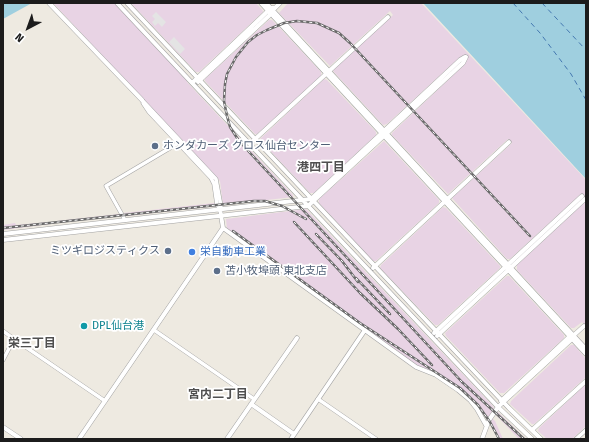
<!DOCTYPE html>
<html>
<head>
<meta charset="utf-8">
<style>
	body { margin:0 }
	#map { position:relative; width:589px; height:442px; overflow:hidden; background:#eeeae1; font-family:"Fira Sans",sans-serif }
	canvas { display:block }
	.frame { position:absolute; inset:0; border:4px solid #1c1c1c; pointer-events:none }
	.north { position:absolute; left:8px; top:8px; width:40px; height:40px; -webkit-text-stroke:3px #fff; paint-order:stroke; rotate:221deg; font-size:11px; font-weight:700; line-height:16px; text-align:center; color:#1c1c1c }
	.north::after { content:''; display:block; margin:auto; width:14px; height:18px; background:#1c1c1c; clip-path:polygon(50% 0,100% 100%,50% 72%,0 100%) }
</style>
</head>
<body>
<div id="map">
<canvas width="589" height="442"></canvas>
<div class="frame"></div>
<div class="north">N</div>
</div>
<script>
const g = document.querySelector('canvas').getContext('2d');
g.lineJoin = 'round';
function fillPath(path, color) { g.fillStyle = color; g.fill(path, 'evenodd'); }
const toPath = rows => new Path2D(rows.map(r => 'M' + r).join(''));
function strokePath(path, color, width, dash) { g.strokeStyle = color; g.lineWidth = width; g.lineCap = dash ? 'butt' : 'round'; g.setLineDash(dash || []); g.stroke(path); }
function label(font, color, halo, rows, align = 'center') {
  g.font = font + ' "Fira Sans","Noto Sans JP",sans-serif'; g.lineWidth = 3.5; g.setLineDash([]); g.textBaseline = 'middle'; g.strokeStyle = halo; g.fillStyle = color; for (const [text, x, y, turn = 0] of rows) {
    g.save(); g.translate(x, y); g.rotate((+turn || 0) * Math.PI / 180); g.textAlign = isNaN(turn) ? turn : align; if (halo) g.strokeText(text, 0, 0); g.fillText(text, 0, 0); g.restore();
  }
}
const industrial = toPath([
	[53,3,116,3,188,81,187,82,198,94,293,195,293,197,223,205,220,181],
	[131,3,256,3,263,11,263,12,199,72,196,72],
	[288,3,421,3,586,180,586,200,581,194,510,259,507,259,452,198,512,143,508,139,448,194,392,135,392,133,465,64,459,58,387,124,383,125,334,72,333,70,393,15,390,11,330,66,279,13],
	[269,20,272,20,278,26,321,72,321,76,257,134,255,134,205,81,205,79],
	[324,79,327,80,376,132,376,135,314,193,310,193,260,140,261,138],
	[384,141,439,200,439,203,376,261,373,261,319,203,319,199],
	[586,201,586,326,582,322,574,328,571,328,517,270,517,265],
	[215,203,216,206,126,216,124,213],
	[443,207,446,208,500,266,500,268,438,325,435,325,380,268,381,265],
	[306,209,491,404,494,408,487,419,472,400,464,393,417,366,227,229,226,219],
	[119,214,121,216,57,223,57,221],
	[49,222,50,224,3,230,3,225,15,223,16,225],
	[507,276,509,276,564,335,564,338,504,393,500,393,446,336,445,333],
	[571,345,574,345,586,359,586,377,534,424,532,424,510,404,511,401],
	[586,384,586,426,572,439,547,439,538,431,539,428],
	[498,412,526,439,519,439,495,414],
	[492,418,495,421,503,439,498,439,490,422]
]);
const parking = toPath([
	[156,12,166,22,162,27,158,23,155,26,152,22,155,19,152,16],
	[174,37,185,49,180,54,169,42]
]);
const water = toPath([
	[3,3,32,3,3,19],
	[423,3,586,3,586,179,488,73]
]);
const ferry = toPath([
	[513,3,540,33,571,74,586,100],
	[542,3,586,50]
]);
const minor = toPath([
	[142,100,216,179,221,206,220,209],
	[143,103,149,112,211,178,214,184,217,205,220,209],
	[125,220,106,186,180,142],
	[154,330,254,399],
	[3,331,14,339,3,360],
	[14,339,105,401],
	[318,399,376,439],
	[576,439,586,430]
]);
const tertiary = toPath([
	[49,3,142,100],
	[117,3,192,83],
	[127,3,439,334,509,408,541,439],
	[261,3,586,354],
	[266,3,586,349],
	[280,3,275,8,271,8,192,83,498,407,532,439],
	[198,82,272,13],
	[253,141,388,17],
	[223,228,416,367,436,375,458,390,470,400,477,409,486,425],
	[3,234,311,199,460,60,465,57],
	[3,240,308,206,463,63,466,57],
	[373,268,509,142],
	[434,333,582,196],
	[437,336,585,199],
	[501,401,569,337,572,336],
	[251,404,294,434],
	[3,427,21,439],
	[532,430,586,381],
	[79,439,223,228,220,209],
	[227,439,297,338],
	[291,439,365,330],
	[482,439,489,420,498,407,572,339,574,335,584,326]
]);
const rail = toPath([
	[294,222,360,293,398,329,432,365],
	[3,228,254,201,265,201,282,206,306,219],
	[233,231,360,323,460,388,478,405,490,422,499,439],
	[316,234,342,261,358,282],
	[356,278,390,314],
	[524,439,462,382,239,141,230,127,227,116,224,101,225,84,227,74,236,57,248,42,257,35,267,30,284,23,297,21,317,23,339,33,350,43,530,236]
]);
const markers = [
	[155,146,4,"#5c6f8a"],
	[168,251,4,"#5c6f8a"],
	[192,252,4,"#3f7fe0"],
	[217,271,4,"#5c6f8a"],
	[84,326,4,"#0f9aa8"]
];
const serviceNames = [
	["ホンダカーズ グロス仙台センター",163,146],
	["ミツギロジスティクス",160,251,"right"],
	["苫小牧埠頭 東北支店",225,271]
];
const shopNames = [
	["栄自動車工業",200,252]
];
const cultureNames = [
	["DPL仙台港",92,326]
];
const neighbourhoodNames = [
	["港四丁目",321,168],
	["栄三丁目",32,344],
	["宮内二丁目",218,395]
];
fillPath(industrial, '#e8d3e4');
fillPath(parking, '#e4e4e4');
fillPath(water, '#9fcfdf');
strokePath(ferry, '#4478b0', 1, [5, 4]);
strokePath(minor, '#a3a3a3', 4.5);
strokePath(tertiary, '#a3a3a3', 5);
strokePath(minor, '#fff', 3.5);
strokePath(tertiary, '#fff', 4);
strokePath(rail, '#6a6a6a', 2.5);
strokePath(rail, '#fff', 1, [3]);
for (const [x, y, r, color] of markers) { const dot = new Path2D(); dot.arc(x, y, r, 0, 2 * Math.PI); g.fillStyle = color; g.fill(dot); strokePath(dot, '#fff', 1.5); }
label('11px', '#4e5e75', '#fff', serviceNames, 'left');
label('11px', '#366cbe', '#fff', shopNames, 'left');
label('11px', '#0d838f', '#fff', cultureNames, 'left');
label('bold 12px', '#4f4f4f', '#fff', neighbourhoodNames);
</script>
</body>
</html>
